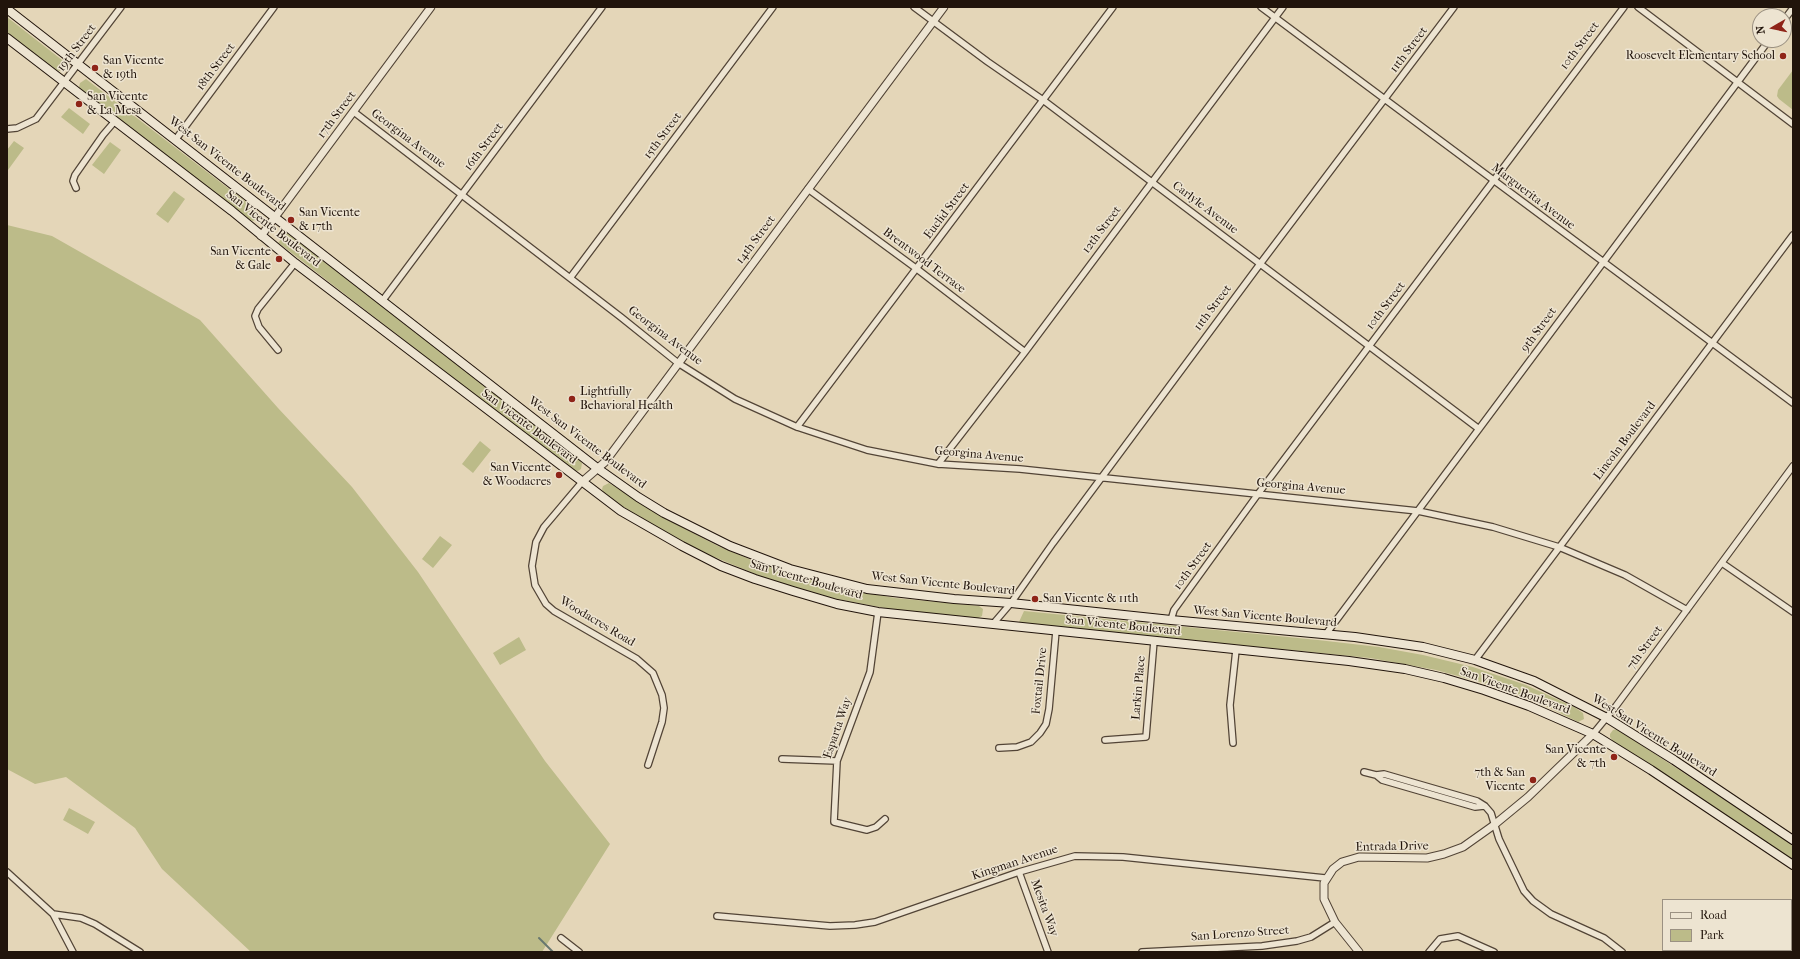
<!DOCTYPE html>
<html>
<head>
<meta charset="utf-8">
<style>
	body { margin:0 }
	#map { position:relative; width:1800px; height:959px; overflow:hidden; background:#e4d6b8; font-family:"IM FELL French Canon",serif }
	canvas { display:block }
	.frame { position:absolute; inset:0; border:8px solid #21140b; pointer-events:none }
	.legend { position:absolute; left:1662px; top:899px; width:130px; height:52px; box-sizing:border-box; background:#ede4d1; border:1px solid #9b9182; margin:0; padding:5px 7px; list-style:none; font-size:12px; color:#21140b }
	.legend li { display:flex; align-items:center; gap:8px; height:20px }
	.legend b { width:20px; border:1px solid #9b9182 }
	.north { position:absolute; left:1752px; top:8px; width:40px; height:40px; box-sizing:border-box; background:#ede4d1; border:1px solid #9b9182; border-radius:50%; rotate:261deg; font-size:11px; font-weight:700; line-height:16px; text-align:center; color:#21140b }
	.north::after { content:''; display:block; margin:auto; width:14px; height:18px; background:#8f2418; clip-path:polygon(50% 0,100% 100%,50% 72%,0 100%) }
</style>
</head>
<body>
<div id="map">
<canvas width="1800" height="959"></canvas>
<div class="frame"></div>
<ul class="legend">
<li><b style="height:5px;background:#ede4d1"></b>Road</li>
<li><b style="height:11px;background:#bcbb89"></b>Park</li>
</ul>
<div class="north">N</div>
</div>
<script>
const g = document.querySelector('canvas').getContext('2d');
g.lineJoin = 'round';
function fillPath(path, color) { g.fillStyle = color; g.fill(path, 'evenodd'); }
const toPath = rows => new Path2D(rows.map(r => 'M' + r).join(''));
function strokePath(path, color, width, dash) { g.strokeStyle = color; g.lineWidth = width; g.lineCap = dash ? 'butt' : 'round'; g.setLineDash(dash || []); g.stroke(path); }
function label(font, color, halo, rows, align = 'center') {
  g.font = font + ' "IM FELL French Canon",serif'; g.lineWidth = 3; g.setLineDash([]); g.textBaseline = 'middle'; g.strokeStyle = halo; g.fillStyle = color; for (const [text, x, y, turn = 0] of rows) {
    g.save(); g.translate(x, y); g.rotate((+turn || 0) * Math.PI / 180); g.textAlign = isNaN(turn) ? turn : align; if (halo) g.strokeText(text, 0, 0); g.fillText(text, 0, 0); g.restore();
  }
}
const green = toPath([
	[7,17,62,60,65,64,64,68,60,71,55,70,7,33],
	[1793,70,1793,110,1779,99,1777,96,1778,90],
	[86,79,254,208,258,214,257,218,253,221,248,219,82,91,79,87,80,83],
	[69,108,90,124,83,134,61,117],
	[14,141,24,148,8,170,7,150],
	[110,142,121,150,104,174,92,165],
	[174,191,185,199,168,223,156,214],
	[7,225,52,236,200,320,278,408,352,487,418,572,545,761,610,844,542,952,251,952,162,869,135,828,66,777,35,784,7,769],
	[287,233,580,460,582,463,581,469,578,471,572,470,280,244,278,243],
	[480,441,491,450,473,473,462,464],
	[609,483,664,518,718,546,761,564,805,579,851,590,895,598,979,606,983,609,982,616,976,619,906,612,832,598,772,581,700,551,642,519,604,494,602,489,603,486],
	[440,536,452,545,433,568,422,559],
	[1024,611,1318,640,1379,647,1423,655,1473,667,1526,685,1574,707,1583,713,1584,719,1578,722,1536,701,1514,693,1480,682,1436,670,1370,658,1021,623,1019,622],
	[519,637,526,650,500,665,493,653],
	[1617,729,1793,845,1793,860,1613,741,1610,737,1610,734,1613,730],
	[69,808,95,822,88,834,63,820]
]);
const stream = toPath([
	[539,938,553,952]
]);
const minor = toPath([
	[914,7,988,62,1043,100,1479,429],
	[1261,7,1793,403],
	[1638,7,1793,124],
	[1784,20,1793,8],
	[354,112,622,318,678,363,735,399,797,427,867,450,938,464,1020,469,1418,511,1493,527,1559,547,1625,575,1687,610],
	[7,129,17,128,36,119,121,7],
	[176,139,274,7],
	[76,188,73,181,75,175,103,135,115,121],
	[808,189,917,269,1025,352],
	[570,278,773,7],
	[383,300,602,7],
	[278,350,259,327,255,316,258,309,295,263],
	[797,427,1113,7],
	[938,464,1025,352,1283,7],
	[582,482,544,527,536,542,532,566,535,585,546,604,554,611,637,659,653,673,662,695,664,708,662,722,648,765],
	[1722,563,1793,612],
	[878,612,870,672,837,761,834,822,867,830,876,827,885,819],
	[1171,620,1174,610,1258,494,1624,7],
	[993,624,1011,603,1053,543,1260,264,1454,7],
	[1326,634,1769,40],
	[1475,660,1793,235],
	[1593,734,1616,706,1793,466],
	[1105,740,1146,737,1154,641],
	[1233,743,1230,705,1236,650],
	[999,748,1017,747,1031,742,1040,733,1046,724,1049,709,1056,631],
	[782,759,837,761],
	[1364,772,1376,775,1382,780,1475,807,1484,806],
	[1376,775,1384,774,1477,801,1485,806,1491,813,1499,839,1524,891,1533,901,1551,914,1604,938,1622,952],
	[7,872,53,914,81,918,95,924,140,952],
	[1019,872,1048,952],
	[53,914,73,952],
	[717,916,830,926,855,925,875,922,1019,872,1075,856,1123,857,1325,878],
	[561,938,579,952],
	[1142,952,1262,946,1297,941,1311,937,1335,922],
	[1429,952,1440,939,1458,936,1494,952]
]);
const tertiary = toPath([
	[261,236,431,7],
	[582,482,605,462,944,7],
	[1359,952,1335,922,1324,899,1324,883,1333,869,1342,862,1359,857,1427,858,1444,854,1463,847,1494,825,1528,797,1593,734]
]);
const secondary = toPath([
	[7,9,597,468,638,497,664,513,730,546,790,569,867,589,954,599,1011,603,1171,620,1355,637,1423,647,1475,660,1534,681,1607,718,1674,760,1793,840],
	[7,38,232,211,295,263,621,511,682,546,721,566,755,579,793,591,837,604,878,612,1349,661,1405,669,1444,678,1484,690,1529,706,1593,734,1651,770,1793,865]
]);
const markers = [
	[1783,56,4,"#8f2418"],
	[95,68,4,"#8f2418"],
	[79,104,4,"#8f2418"],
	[291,220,4,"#8f2418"],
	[279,259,4,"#8f2418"],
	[572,399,4,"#8f2418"],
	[559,475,4,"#8f2418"],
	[1035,599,4,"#8f2418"],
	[1614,757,4,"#8f2418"],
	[1533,780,4,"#8f2418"]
];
const streetNames = [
	["10th Street",1580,46,-53],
	["19th Street",77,48,-53],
	["11th Street",1409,50,-53],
	["18th Street",216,67,-53],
	["17th Street",337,115,-53],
	["15th Street",663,136,-53],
	["Georgina Avenue",408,139,37],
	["16th Street",484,147,-53],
	["West San Vicente Boulevard",227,164,38],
	["Marguerita Avenue",1533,197,37],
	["Carlyle Avenue",1205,208,37],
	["Euclid Street",947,211,-53],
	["San Vicente Boulevard",273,229,38],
	["12th Street",1102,230,-53],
	["14th Street",756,240,-53],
	["Brentwood Terrace",924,261,37],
	["10th Street",1386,306,-53],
	["11th Street",1213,308,-53],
	["9th Street",1539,330,-54],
	["Georgina Avenue",665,336,37],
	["San Vicente Boulevard",529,427,37],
	["Lincoln Boulevard",1625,441,-53],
	["West San Vicente Boulevard",587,443,37],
	["Georgina Avenue",979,455,5],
	["Georgina Avenue",1301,487,5],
	["10th Street",1193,566,-54],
	["San Vicente Boulevard",806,580,16],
	["West San Vicente Boulevard",943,584,6],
	["West San Vicente Boulevard",1265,617,5],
	["Woodacres Road",597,622,31],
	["San Vicente Boulevard",1123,626,6],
	["7th Street",1645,648,-54],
	["Foxtail Drive",1040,681,-84],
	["Larkin Place",1139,688,-85],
	["San Vicente Boulevard",1515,691,20],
	["Esparta Way",838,728,-71],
	["West San Vicente Boulevard",1654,736,32],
	["Entrada Drive",1392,847,-1],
	["Kingman Avenue",1015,863,-18],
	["Mesita Way",1044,908,70],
	["San Lorenzo Street",1240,934,-4]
];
const poiNames = [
	["Roosevelt Elementary School",1775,56],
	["San Vicente",103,61,"left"],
	["& 19th",103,75,"left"],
	["San Vicente",87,97,"left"],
	["& La Mesa",87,111,"left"],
	["San Vicente",299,213,"left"],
	["& 17th",299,227,"left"],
	["San Vicente",271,252],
	["& Gale",271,266],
	["Lightfully",580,392,"left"],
	["Behavioral Health",580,406,"left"],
	["San Vicente",551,468],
	["& Woodacres",551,482],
	["San Vicente & 11th",1043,599,"left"],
	["San Vicente",1606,750],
	["& 7th",1606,764],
	["7th & San",1525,773],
	["Vicente",1525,787]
];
fillPath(green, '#bcbb89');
strokePath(stream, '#67776f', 2);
strokePath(minor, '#524436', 8);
strokePath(tertiary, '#524436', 9);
strokePath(secondary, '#21140b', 10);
strokePath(minor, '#ede4d1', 5.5);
strokePath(tertiary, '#ede4d1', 7);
strokePath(secondary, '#ede4d1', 8);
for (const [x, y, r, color] of markers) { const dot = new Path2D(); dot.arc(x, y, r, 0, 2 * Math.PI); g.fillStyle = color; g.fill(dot); strokePath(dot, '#ede4d1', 1.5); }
label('12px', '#21140b', '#ede4d1', streetNames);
label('12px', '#21140b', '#ede4d1', poiNames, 'right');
</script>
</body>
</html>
